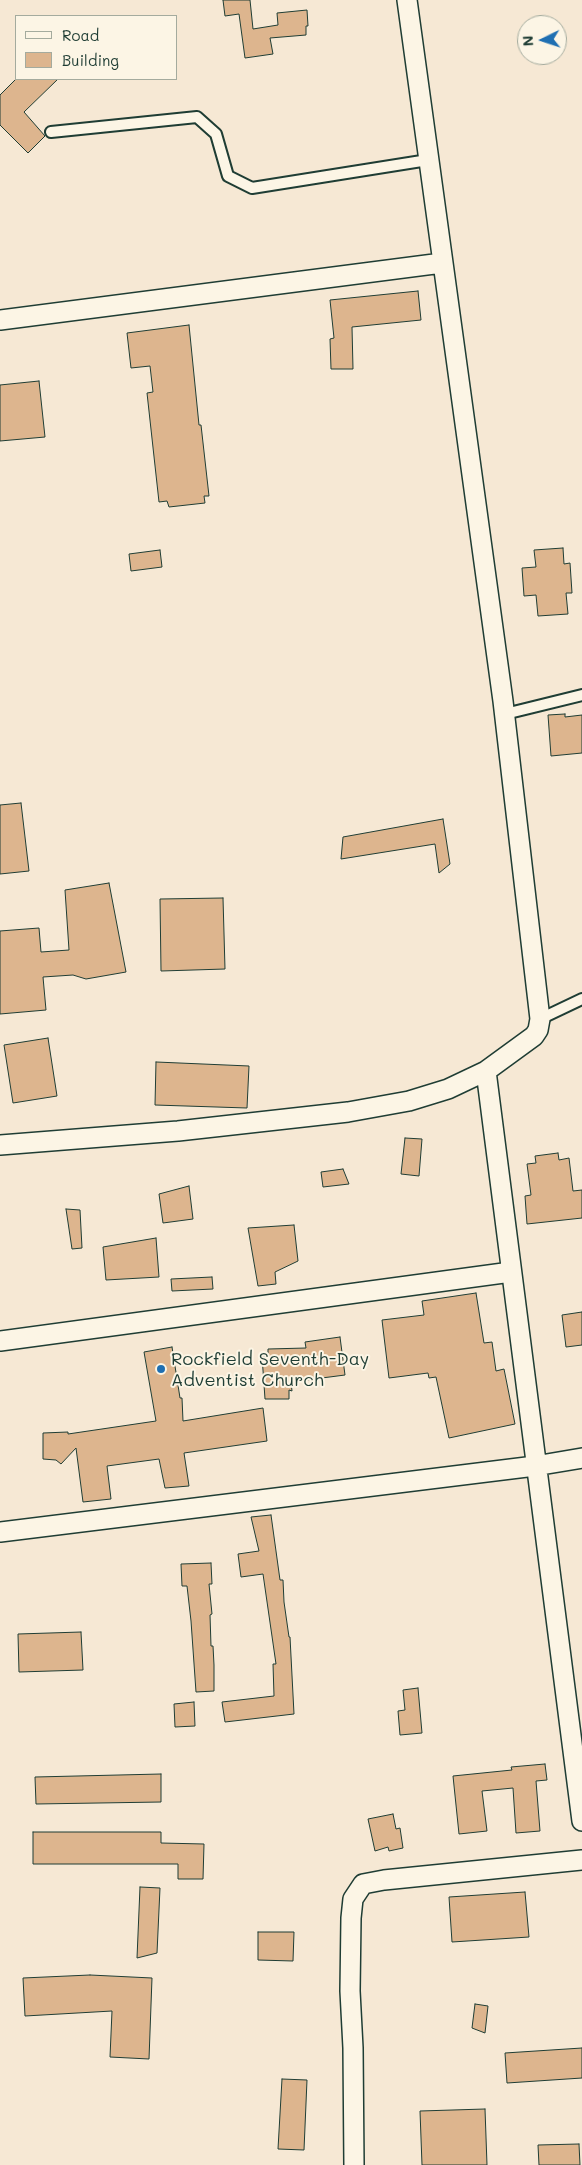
<!DOCTYPE html>
<html>
<head>
<meta charset="utf-8">
<style>
	body { margin:0 }
	#map { position:relative; width:582px; height:2165px; overflow:hidden; background:#f6e8d4; font-family:Mali,sans-serif }
	canvas { display:block }
	.legend { position:absolute; left:15px; top:15px; width:162px; height:65px; box-sizing:border-box; background:#fcf5e5; border:1px solid #a4ab9e; margin:0; padding:6px 9px; list-style:none; font-size:15px; color:#1f3d34 }
	.legend li { display:flex; align-items:center; gap:10px; height:25px }
	.legend b { width:25px; border:1px solid #a4ab9e }
	.north { position:absolute; left:517px; top:15px; width:50px; height:50px; box-sizing:border-box; background:#fcf5e5; border:1px solid #a4ab9e; border-radius:50%; rotate:266deg; font-size:14px; font-weight:700; line-height:20px; text-align:center; color:#1f3d34 }
	.north::after { content:''; display:block; margin:auto; width:18px; height:22px; background:#1f6fb2; clip-path:polygon(50% 0,100% 100%,50% 72%,0 100%) }
</style>
</head>
<body>
<div id="map">
<canvas width="582" height="2165"></canvas>
<ul class="legend">
<li><b style="height:6px;background:#fcf5e5"></b>Road</li>
<li><b style="height:14px;background:#ddb58e"></b>Building</li>
</ul>
<div class="north">N</div>
</div>
<script>
const g = document.querySelector('canvas').getContext('2d');
g.lineJoin = 'round';
function fillPath(path, color) { g.fillStyle = color; g.fill(path, 'evenodd'); }
const toPath = rows => new Path2D(rows.map(r => 'M' + r).join(''));
function strokePath(path, color, width, dash) { g.strokeStyle = color; g.lineWidth = width; g.lineCap = dash ? 'butt' : 'round'; g.setLineDash(dash || []); g.stroke(path); }
function label(font, color, halo, rows, align = 'center') {
  g.font = font + ' Mali,sans-serif'; g.lineWidth = 4; g.setLineDash([]); g.textBaseline = 'middle'; g.strokeStyle = halo; g.fillStyle = color; for (const [text, x, y, turn = 0] of rows) {
    g.save(); g.translate(x, y); g.rotate((+turn || 0) * Math.PI / 180); g.textAlign = isNaN(turn) ? turn : align; if (halo) g.strokeText(text, 0, 0); g.fillText(text, 0, 0); g.restore();
  }
}
const building = toPath([
	[223,0,250,0,253,29,278,25,277,13,307,10,308,26,306,26,306,35,270,38,273,54,245,58,239,14,225,16,223,0],
	[16,79,58,79,24,112,45,136,28,153,0,125,0,95,16,79],
	[418,291,421,320,352,327,353,369,331,369,330,339,334,338,330,300,418,291],
	[189,325,199,425,201,425,209,496,204,496,205,503,169,507,167,501,159,502,147,393,153,392,150,366,131,368,127,333,189,325],
	[39,381,45,437,0,441,0,385,39,381],
	[563,548,564,564,570,563,572,593,566,593,568,614,538,616,536,595,524,596,522,568,536,567,534,550,563,548],
	[160,550,162,567,131,571,129,554,160,550],
	[565,714,565,717,582,715,582,753,551,756,548,715,565,714],
	[21,803,29,871,0,874,0,805,21,803],
	[443,819,450,864,439,873,435,844,341,859,343,837,443,819],
	[109,883,126,972,86,979,73,975,43,977,46,1010,0,1014,0,931,39,928,41,952,69,950,65,890,109,883],
	[223,898,225,969,161,971,160,899,223,898],
	[48,1038,57,1096,13,1103,4,1045,48,1038],
	[156,1062,249,1066,247,1108,155,1105,156,1062],
	[405,1138,422,1139,419,1176,401,1174,405,1138],
	[558,1153,559,1160,569,1158,573,1191,582,1190,582,1218,527,1224,525,1196,531,1195,527,1164,536,1163,535,1156,558,1153],
	[343,1169,349,1184,323,1187,321,1172,343,1169],
	[189,1186,193,1219,163,1223,159,1194,189,1186],
	[66,1209,80,1210,82,1248,72,1249,66,1209],
	[294,1225,298,1261,275,1272,276,1284,258,1286,248,1228,294,1225],
	[156,1238,159,1277,106,1280,103,1247,156,1238],
	[212,1277,213,1289,172,1291,171,1279,212,1277],
	[476,1293,484,1343,492,1342,496,1371,504,1369,515,1424,449,1438,436,1377,429,1378,428,1373,389,1378,382,1320,424,1315,422,1301,476,1293],
	[582,1312,582,1345,566,1347,562,1315,582,1312],
	[340,1337,345,1375,291,1382,292,1391,289,1390,289,1399,265,1399,262,1356,268,1357,268,1349,306,1348,305,1342,340,1337],
	[172,1347,180,1398,182,1398,183,1421,263,1408,267,1441,184,1453,189,1486,165,1488,159,1459,107,1466,111,1499,83,1502,76,1448,61,1464,56,1460,43,1459,43,1433,68,1432,68,1434,156,1421,144,1352,172,1347],
	[271,1515,280,1580,283,1580,284,1602,289,1637,290,1637,294,1714,225,1722,222,1702,274,1696,273,1664,276,1664,263,1574,241,1577,238,1554,259,1551,251,1517,271,1515],
	[211,1563,212,1584,209,1584,212,1614,210,1615,211,1646,213,1646,214,1665,214,1691,196,1692,191,1621,187,1586,182,1586,181,1564,211,1563],
	[81,1632,83,1670,19,1672,18,1634,81,1632],
	[418,1688,422,1733,400,1735,398,1711,405,1710,403,1690,418,1688],
	[194,1702,195,1726,175,1727,174,1704,194,1702],
	[545,1764,547,1780,536,1781,540,1831,516,1833,513,1788,482,1791,487,1831,459,1834,453,1776,512,1770,511,1767,545,1764],
	[161,1774,161,1802,36,1804,35,1777,161,1774],
	[393,1814,396,1829,400,1828,403,1848,389,1851,388,1847,375,1851,368,1819,393,1814],
	[33,1832,161,1832,161,1843,204,1844,203,1879,178,1879,178,1864,33,1864,33,1832],
	[140,1887,160,1888,157,1953,137,1958,140,1887],
	[525,1892,529,1937,452,1942,449,1897,525,1892],
	[258,1932,294,1932,293,1961,258,1960,258,1932],
	[90,1975,152,1978,149,2059,110,2057,112,2011,25,2016,23,1978,90,1975],
	[475,2004,488,2006,485,2033,472,2028,475,2004],
	[582,2048,582,2078,507,2083,505,2053,582,2048],
	[282,2079,307,2080,304,2150,278,2149,282,2079],
	[485,2109,487,2165,422,2165,420,2111,485,2109],
	[579,2144,580,2165,539,2165,538,2145,579,2144]
]);
const service = toPath([
	[51,132,197,117,216,134,228,176,252,188,428,160],
	[505,714,582,695],
	[540,1019,582,999]
]);
const minor = toPath([
	[0,320,442,263],
	[486,1071,582,1821],
	[0,1145,178,1131,348,1112,409,1101,448,1089,486,1071,534,1036,538,1030,540,1019,503,701,407,0],
	[0,1341,511,1272],
	[0,1532,535,1466,582,1458],
	[354,2165,353,2048,350,1991,351,1918,353,1899,363,1884,384,1880,582,1860]
]);
const markers = [
	[161,1369,5,"#1f6fb2"]
];
const poiNames = [
	["Rockfield Seventh-Day",171,1359],
	["Adventist Church",171,1380]
];
fillPath(building, '#ddb58e');
strokePath(building, '#1f3d34', 1);
strokePath(service, '#1f3d34', 14);
strokePath(minor, '#1f3d34', 22);
strokePath(service, '#fcf5e5', 10);
strokePath(minor, '#fcf5e5', 19);
for (const [x, y, r, color] of markers) { const dot = new Path2D(); dot.arc(x, y, r, 0, 2 * Math.PI); g.fillStyle = color; g.fill(dot); strokePath(dot, '#fcf5e5', 2); }
label('18px', '#1f3d34', '#fcf5e5', poiNames, 'left');
</script>
</body>
</html>
